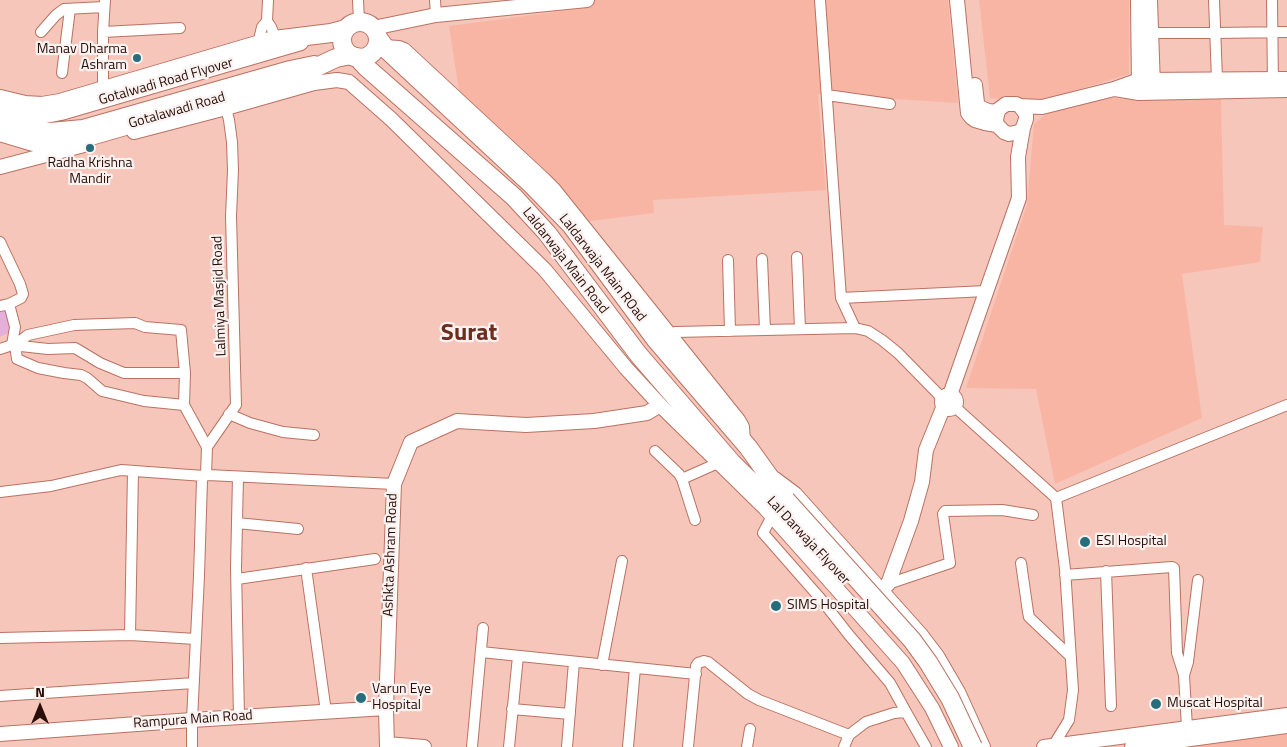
<!DOCTYPE html>
<html>
<head>
<meta charset="utf-8">
<style>
	body { margin:0 }
	#map { position:relative; width:1287px; height:747px; overflow:hidden; background:#f6c6bb; font-family:"Titillium Web",sans-serif }
	canvas { display:block }
	.north { position:absolute; left:15px; top:682px; width:50px; height:50px; -webkit-text-stroke:4px #faf2f0; paint-order:stroke; rotate:0deg; font-size:14px; font-weight:700; line-height:20px; text-align:center; color:#2a0f09 }
	.north::after { content:''; display:block; margin:auto; width:18px; height:22px; background:#2a0f09; clip-path:polygon(50% 0,100% 100%,50% 72%,0 100%) }
</style>
</head>
<body>
<div id="map">
<canvas width="1287" height="747"></canvas>
<div class="north">N</div>
</div>
<script>
const g = document.querySelector('canvas').getContext('2d');
g.lineJoin = 'round';
function fillPath(path, color) { g.fillStyle = color; g.fill(path, 'evenodd'); }
const toPath = rows => new Path2D(rows.map(r => 'M' + r).join(''));
function strokePath(path, color, width, dash) { g.strokeStyle = color; g.lineWidth = width; g.lineCap = dash ? 'butt' : 'round'; g.setLineDash(dash || []); g.stroke(path); }
function label(font, color, halo, rows, align = 'center') {
  g.font = font + ' "Titillium Web",sans-serif'; g.lineWidth = 4.5; g.setLineDash([]); g.textBaseline = 'middle'; g.strokeStyle = halo; g.fillStyle = color; for (const [text, x, y, turn = 0] of rows) {
    g.save(); g.translate(x, y); g.rotate((+turn || 0) * Math.PI / 180); g.textAlign = isNaN(turn) ? turn : align; if (halo) g.strokeText(text, 0, 0); g.fillText(text, 0, 0); g.restore();
  }
}
const built = toPath([
	[585,0,948,0,958,103,818,94,826,190,653,200,654,213,583,222,460,97,449,26,585,8],
	[979,0,1129,0,1129,74,1035,103,990,98],
	[1110,98,1142,100,1221,99,1224,225,1263,227,1260,262,1182,274,1202,418,1055,484,1036,389,966,388,1027,205,1034,124,1048,112],
	[1287,728,1287,747,1140,747]
]);
const green = toPath([
	[8,307,12,331,0,337,0,308]
]);
const street = toPath([
	[358,0,359,22],
	[435,0,436,15],
	[820,0,841,298,986,291],
	[1214,0,1217,79],
	[1272,0,1273,84],
	[267,21,268,0],
	[41,32,56,15,64,9,104,7],
	[103,32,180,28],
	[1151,33,1216,33,1287,32],
	[258,44,262,27,267,21,271,27,276,39],
	[62,73,70,9],
	[103,89,103,32,105,0],
	[827,95,890,104],
	[0,242,20,284,23,294,21,298,9,304],
	[797,257,800,329],
	[762,259,765,330],
	[728,260,730,331],
	[841,298,855,328],
	[0,306,9,304,15,327,12,345],
	[664,337,675,332,855,328,868,331,882,340,898,353,942,398],
	[0,349,12,345,48,349,75,348,100,363,124,373,185,373],
	[184,405,144,401,102,391,87,378,81,375,64,373,38,368,17,359,15,345,28,335,74,325,135,323,145,327,181,330,185,373,184,405,207,447],
	[955,407,1056,498,1065,569,1073,690,1069,720,1053,746],
	[229,414,250,423,283,432,314,435],
	[655,451,679,474,682,479,695,520],
	[206,475,207,447,236,405,231,216,233,170,232,142,229,120,226,108],
	[238,477,236,568,239,717],
	[682,479,718,463],
	[0,492,51,486,121,470,204,476],
	[1056,498,1287,405],
	[772,516,763,533,820,598,849,635,890,683,906,712,894,713,866,722,849,735,844,747],
	[237,523,298,529],
	[1021,563,1028,612,1029,617,1071,657],
	[306,568,326,712],
	[1106,571,1111,706],
	[1065,575,1172,567,1174,568,1177,653,1184,675,1187,728],
	[237,579,375,559],
	[888,584,950,563,943,514,945,511,1002,510,1033,515],
	[130,635,133,471],
	[0,638,130,635,196,639],
	[481,652,696,674],
	[602,665,622,561],
	[1184,675,1188,662,1198,580],
	[0,696,194,683],
	[512,709,570,714],
	[906,712,926,747],
	[192,747,192,720,199,576,202,480,204,476,208,475,394,484],
	[472,747,483,628],
	[509,747,518,656],
	[567,747,574,662],
	[628,747,635,668],
	[688,747,696,666,698,663,704,661,708,662,748,694,759,700,849,735],
	[747,747,750,729]
]);
const secondary = toPath([
	[957,0,968,113,971,117,975,120,985,123,997,125],
	[1138,0,1139,87],
	[1150,0,1153,87],
	[373,28,436,15,587,0],
	[384,47,399,48,404,50,544,180,554,190,738,420,742,427,743,442],
	[975,85,977,103,979,107,988,111,998,112],
	[1115,89,1139,93,1287,90],
	[1020,106,1042,107,1114,89,1139,80,1287,79],
	[0,109,29,116,46,116,61,113,301,43],
	[0,119,35,129,50,130,83,127,290,68,314,63],
	[134,132,226,108,314,83,337,80,349,82,391,119,545,270,626,368,660,405,765,508,903,663,932,708,951,747],
	[0,167,84,145],
	'942 402a7 7 0 1 1 14 0a7 7 0 1 1-14 0Z',
	[950,395,1019,198,1018,157,1023,128,1026,119,1026,114,1020,106,1016,104,1006,104,998,110,996,120,997,125,1004,132,1009,134,1019,132,1023,128],
	[775,479,795,494,921,635,937,656,958,692,983,747],
	[881,591,888,584,911,521,922,482,926,450,943,408],
	[0,734,192,720,386,708],
	[387,744,424,747],
	[387,747,386,708,394,484,411,442,457,421,526,425,594,421,647,413,660,405],
	[1044,747,1287,715],
	[1132,747,1287,726]
]);
const highway = toPath([
	'342 40a18 18 0 1 1 36 0a18 18 0 1 1-36 0Z',
	[378,38,387,50,532,185,571,225,656,340,748,447,786,500],
	[357,57,366,67,514,197,547,233,638,354,732,463,785,515],
	[0,99,25,105,42,106,60,103,274,40,331,33,346,29],
	[0,132,33,142,55,142,73,141,293,78,336,58,351,55]
]);
const highwayBridge = toPath([
	[786,500,912,640,928,662,950,698,973,747]
]);
const markers = [
	[137,58,5,"#276d7b"],
	[90,148,5,"#276d7b"],
	[1085,542,6,"#276d7b"],
	[776,606,6,"#276d7b"],
	[361,698,6,"#276d7b"],
	[1156,704,6,"#276d7b"]
];
const poiNames = [
	["Manav Dharma",127,50,"right"],
	["Ashram",127,66,"right"],
	["Radha Krishna",90,164,"center"],
	["Mandir",90,180,"center"],
	["ESI Hospital",1096,542],
	["SIMS Hospital",787,606],
	["Varun Eye",372,690],
	["Hospital",372,706],
	["Muscat Hospital",1167,704]
];
const streetNames = [
	["Gotalwadi Road Flyover",166,82,-16],
	["Gotalawadi Road",177,111,-16],
	["Laldarwaja Main Road",565,261,52],
	["Laldarwaja Main ROad",602,268,52],
	["Lalmiya Masjid Road",220,296,-92],
	["Lal Darwaja Flyover",808,541,47],
	["Ashkta Ashram Road",391,555,-88],
	["Rampura Main Road",193,720,-4]
];
const townNames = [
	["Surat",469,334]
];
fillPath(built, '#f9b5a4');
fillPath(green, '#e6aeda');
strokePath(street, '#ba7261', 12);
strokePath(secondary, '#ba7261', 16);
strokePath(highway, '#ba7261', 20);
strokePath(street, '#fff', 10);
strokePath(secondary, '#fff', 14);
strokePath(highway, '#fff', 18);
strokePath(highwayBridge, '#ba7261', 20, []);
strokePath(highwayBridge, '#fff', 18);
for (const [x, y, r, color] of markers) { const dot = new Path2D(); dot.arc(x, y, r, 0, 2 * Math.PI); g.fillStyle = color; g.fill(dot); strokePath(dot, '#faf2f0', 2); }
label('14px', '#2a0f09', '#faf2f0', poiNames, 'left');
label('14px', '#2a0f09', '#faf2f0', streetNames);
label('bold 24px', '#6c2c1e', '#faf2f0', townNames);
</script>
</body>
</html>
